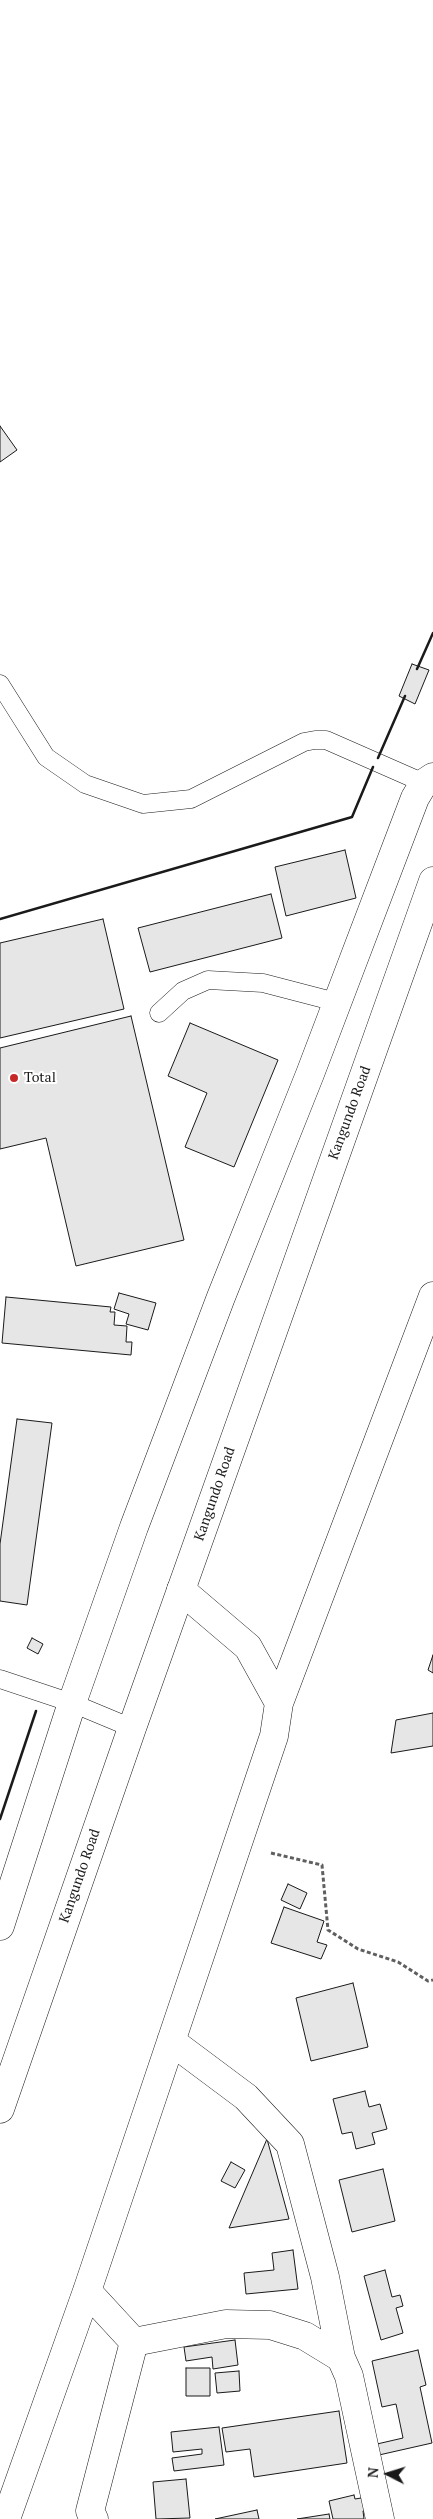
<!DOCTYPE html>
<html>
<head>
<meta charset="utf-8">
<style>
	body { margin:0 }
	#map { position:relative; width:433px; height:2519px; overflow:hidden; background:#fff; font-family:"PT Serif",serif }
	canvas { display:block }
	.north { position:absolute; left:363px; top:2449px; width:50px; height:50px; -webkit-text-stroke:4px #fff; paint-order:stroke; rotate:275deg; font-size:14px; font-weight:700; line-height:20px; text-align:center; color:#1a1a1a }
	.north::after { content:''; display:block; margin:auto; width:18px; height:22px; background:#1a1a1a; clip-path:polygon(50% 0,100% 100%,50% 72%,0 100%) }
</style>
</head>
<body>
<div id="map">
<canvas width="433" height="2519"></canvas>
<div class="north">N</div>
</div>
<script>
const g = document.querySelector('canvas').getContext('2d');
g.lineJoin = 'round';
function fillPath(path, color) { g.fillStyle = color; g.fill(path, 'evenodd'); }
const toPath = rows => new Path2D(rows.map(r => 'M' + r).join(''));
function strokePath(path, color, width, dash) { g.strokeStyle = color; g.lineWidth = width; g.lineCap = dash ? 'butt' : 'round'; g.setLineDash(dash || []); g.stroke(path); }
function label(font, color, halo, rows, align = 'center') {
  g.font = font + ' "PT Serif",serif'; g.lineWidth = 4; g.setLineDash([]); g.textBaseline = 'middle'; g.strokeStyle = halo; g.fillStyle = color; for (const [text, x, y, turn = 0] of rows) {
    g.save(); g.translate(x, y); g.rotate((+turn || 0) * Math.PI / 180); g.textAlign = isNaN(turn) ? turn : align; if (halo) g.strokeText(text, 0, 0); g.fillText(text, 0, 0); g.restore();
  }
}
const building = toPath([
	[0,426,17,450,0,462,0,426],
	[412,664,429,670,415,704,399,696,412,664],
	[345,850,356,898,286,916,275,867,345,850],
	[271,894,282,938,150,972,138,928,271,894],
	[103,919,124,1009,0,1038,0,943,103,919],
	[131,1016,184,1240,76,1266,46,1138,0,1149,0,1048,131,1016],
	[190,1023,278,1060,234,1167,185,1147,207,1093,168,1076,190,1023],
	[119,1293,156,1303,148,1330,126,1324,129,1314,114,1309,119,1293],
	[6,1297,111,1307,110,1312,115,1312,114,1325,127,1326,126,1342,132,1342,131,1355,2,1343,6,1297],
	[17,1419,52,1423,27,1605,0,1601,0,1544,17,1419],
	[32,1638,43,1644,38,1654,27,1648,32,1638],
	[433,1655,433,1673,428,1670,433,1655],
	[433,1713,433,1746,391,1753,396,1720,433,1713],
	[288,1884,307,1893,300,1909,281,1900,288,1884],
	[284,1907,324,1921,317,1942,327,1945,321,1959,271,1943,284,1907],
	[353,1983,368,2047,311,2061,296,1998,353,1983],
	[365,2091,369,2107,380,2104,387,2129,372,2133,375,2144,356,2149,352,2132,342,2134,333,2099,365,2091],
	[267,2139,289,2219,229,2228,267,2139],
	[231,2162,245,2170,235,2188,221,2181,231,2162],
	[383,2169,395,2221,352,2232,339,2180,383,2169],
	[293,2250,298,2289,246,2294,244,2273,274,2270,272,2253,293,2250],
	[385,2270,392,2297,400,2295,403,2306,396,2308,403,2333,381,2340,364,2276,385,2270],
	[235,2340,238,2365,213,2369,212,2357,186,2361,184,2347,235,2340],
	[418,2350,426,2385,420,2387,432,2443,379,2455,377,2444,403,2438,396,2404,382,2407,372,2361,418,2350],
	[186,2368,210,2368,210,2396,186,2396,186,2368],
	[239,2371,240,2391,217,2393,215,2373,239,2371],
	[339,2411,347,2463,254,2477,250,2449,226,2452,222,2428,339,2411],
	[219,2427,224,2465,174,2471,172,2458,202,2454,202,2449,173,2452,171,2432,219,2427],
	[186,2479,190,2518,156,2519,153,2482,186,2479],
	[354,2495,355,2499,373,2496,376,2508,363,2511,364,2519,333,2519,329,2501,354,2495],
	[257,2510,259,2519,215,2519,257,2510],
	[329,2514,330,2519,297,2519,329,2514]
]);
const path = toPath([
	[271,1853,322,1865,328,1930,358,1949,398,1962,428,1981,433,1980]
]);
const service = toPath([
	[0,684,46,757,85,784,143,804,191,799,304,742,315,740,326,740,424,783],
	[159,1013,183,991,208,980,263,983,336,1002],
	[0,1679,72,1703,132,1728]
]);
const minor = toPath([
	[279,1703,433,1296],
	[0,1926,72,1703,134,1527,221,1297,310,1074,415,798,424,783,433,777],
	[171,2041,246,2097,290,2144,325,2277,341,2358],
	[87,2291,134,2342,90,2511,94,2519],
	[134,2342,226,2324,270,2325,305,2336,341,2358,349,2376,380,2519],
	[6,2519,87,2291,274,1736,279,1703,248,1647,181,1590]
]);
const trunk = toPath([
	[0,2109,132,1728,433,881]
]);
const wall = toPath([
	[417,669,433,633],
	[378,758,405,696],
	[0,919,352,817,373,767],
	[0,1819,36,1711]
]);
const markers = [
	[14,1078,5,"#c62828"]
];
const poiNames = [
	["Total",24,1078]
];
const streetNames = [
	["Kangundo Road",350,1113,-70],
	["Kangundo Road",215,1494,-71],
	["Kangundo Road",80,1876,-71]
];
fillPath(building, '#e6e6e6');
strokePath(building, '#1a1a1a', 1);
strokePath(service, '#1a1a1a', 19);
strokePath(minor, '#1a1a1a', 29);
strokePath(trunk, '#1a1a1a', 29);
strokePath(path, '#5f5f5f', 3, [4, 2.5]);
strokePath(service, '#fff', 18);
strokePath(minor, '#fff', 28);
strokePath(trunk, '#fff', 28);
strokePath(wall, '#1a1a1a', 2.5);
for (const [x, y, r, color] of markers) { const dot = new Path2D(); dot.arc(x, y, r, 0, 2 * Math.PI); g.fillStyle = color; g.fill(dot); strokePath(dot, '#fff', 2); }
label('14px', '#1a1a1a', '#fff', poiNames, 'left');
label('14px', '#1a1a1a', '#fff', streetNames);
</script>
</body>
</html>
